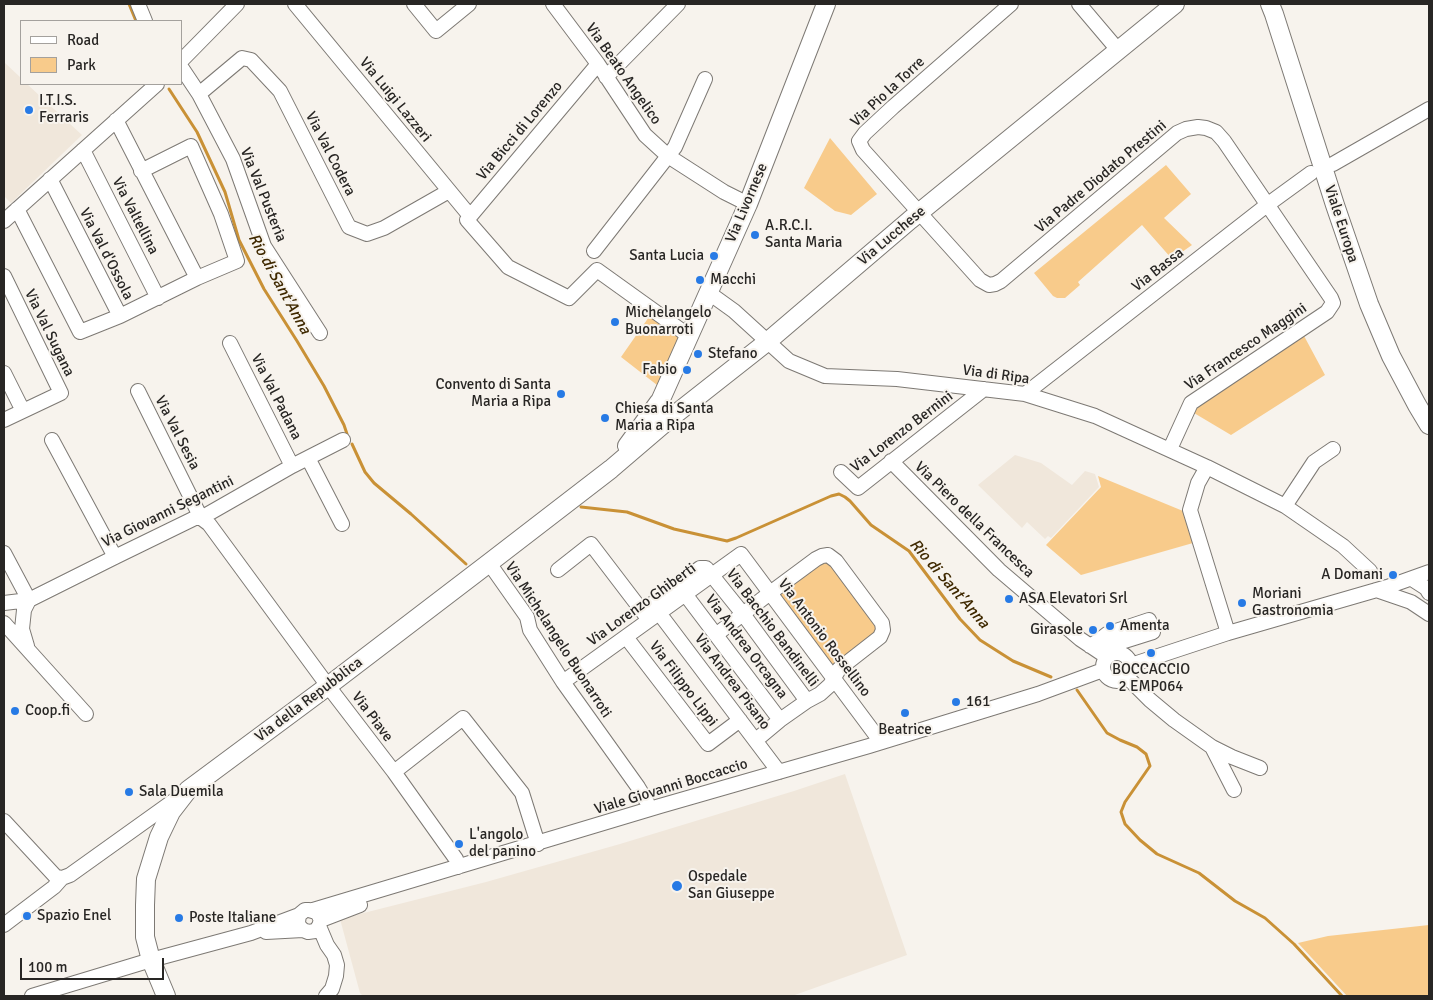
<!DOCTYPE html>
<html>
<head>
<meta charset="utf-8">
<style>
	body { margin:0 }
	#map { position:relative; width:1433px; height:1000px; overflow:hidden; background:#f7f3ed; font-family:Signika,sans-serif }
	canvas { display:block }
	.frame { position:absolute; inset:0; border:5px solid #282624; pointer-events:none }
	.legend { position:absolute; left:20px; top:20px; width:162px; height:65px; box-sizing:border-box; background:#f7f3ed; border:1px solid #a4a19d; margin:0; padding:6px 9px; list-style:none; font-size:15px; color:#282624 }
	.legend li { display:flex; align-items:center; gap:10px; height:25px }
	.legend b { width:25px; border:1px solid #a4a19d }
	.scale { position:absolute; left:20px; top:958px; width:144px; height:22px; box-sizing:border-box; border:2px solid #282624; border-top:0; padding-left:6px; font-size:15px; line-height:18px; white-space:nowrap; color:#282624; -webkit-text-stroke:4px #f7f3ed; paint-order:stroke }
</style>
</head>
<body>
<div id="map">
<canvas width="1433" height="1000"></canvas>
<div class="frame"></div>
<ul class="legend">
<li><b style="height:6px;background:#fff"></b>Road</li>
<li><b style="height:14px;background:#f8cb8b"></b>Park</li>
</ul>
<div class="scale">100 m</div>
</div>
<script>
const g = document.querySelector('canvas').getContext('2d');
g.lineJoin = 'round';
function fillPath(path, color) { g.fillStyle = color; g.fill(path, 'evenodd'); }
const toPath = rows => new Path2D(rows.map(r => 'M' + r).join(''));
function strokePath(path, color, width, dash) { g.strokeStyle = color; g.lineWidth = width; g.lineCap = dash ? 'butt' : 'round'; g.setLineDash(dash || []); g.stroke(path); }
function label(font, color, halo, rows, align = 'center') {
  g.font = font + ' Signika,sans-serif'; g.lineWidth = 4; g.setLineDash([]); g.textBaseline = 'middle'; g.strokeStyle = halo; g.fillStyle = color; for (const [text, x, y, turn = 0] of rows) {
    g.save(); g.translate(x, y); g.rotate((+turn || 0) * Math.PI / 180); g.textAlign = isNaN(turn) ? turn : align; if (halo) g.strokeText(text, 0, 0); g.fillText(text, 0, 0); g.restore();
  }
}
const built = toPath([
	[4,62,21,78,21,84,27,84,82,135,11,203,4,196],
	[1015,455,1041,463,1072,485,1085,471,1095,474,1099,487,1051,538,1048,536,1045,539,1027,522,1022,528,978,485],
	[845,774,907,955,792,996,363,996,360,993,340,919,486,882,620,844,794,791]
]);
const green = toPath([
	[830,138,877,194,851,215,835,211,804,188],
	[1166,165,1191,194,1164,218,1192,245,1172,259,1142,225,1078,282,1080,285,1065,298,1057,298,1053,296,1034,273],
	[651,314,682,335,657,385,621,357],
	[1303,334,1325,375,1231,435,1194,413,1197,403],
	[1098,476,1183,511,1193,543,1081,575,1046,545,1101,487],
	[826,559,880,633,833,670,777,593],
	[1429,925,1429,996,1347,996,1298,943,1328,936]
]);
const stream = toPath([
	[129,4,136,21],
	[169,89,197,132,225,192,239,240,264,289,297,341,324,386,344,425,347,434],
	[352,444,365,472,374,483,411,514,466,564],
	[581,507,627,512,674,529,727,541,736,538,831,496,839,494,845,497,850,501,871,525,909,551,960,619,980,640,1013,661,1051,677],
	[1077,690,1107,733,1120,740,1137,747,1146,754,1150,766,1125,802,1121,812,1125,824,1140,840,1157,854,1199,873,1235,901,1265,918,1294,944,1342,996]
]);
const minor = toPath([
	[138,4,145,21],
	[295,4,470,216],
	[414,4,436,31,469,4],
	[553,4,598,64,645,135,668,156,724,192,748,204],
	[1011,4,893,107,865,133,859,141,863,150,980,280,989,285,995,284,1001,281,1177,133,1186,129,1198,127,1206,128,1216,132,1224,141,1331,298,1333,303,1327,312,1191,403,1170,449],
	[1079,4,1118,50],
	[181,61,237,4],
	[598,64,467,220,508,267,569,298,597,270,689,336],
	[181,67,199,94,233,159,264,246,320,333],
	[606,77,678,4],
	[199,94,242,58,251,60,280,91,349,227,367,234,384,228,449,191],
	[116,120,197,278],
	[83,150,158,298],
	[1333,164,1429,109],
	[17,209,80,332,120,316,50,179],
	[4,221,157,84],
	[594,251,675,147,705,79],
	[4,276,61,393,23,411],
	[709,293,734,311,789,361,825,376,897,379,1025,394,1095,416,1207,467,1285,506,1343,546,1370,571],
	[120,316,197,278,237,261,221,214,191,146,141,171],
	[230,343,292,466],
	[4,373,23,411,4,420],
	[138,391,201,518,209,524,328,686,394,772,456,859,458,867],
	[1025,394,1267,205,1311,173],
	[52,440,115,557],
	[308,458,342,524],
	[891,461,999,570,1080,639,1107,657],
	[1207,467,1198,483,1190,510,1228,633],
	[841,472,858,488,984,389],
	[1285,506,1314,462,1333,449],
	[4,553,29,600,24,610,22,629,27,646],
	[489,563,527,617,530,630,563,682,638,787,647,802,649,809],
	[558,570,591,544,649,620],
	[1412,579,1426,588,1429,593],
	[1376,590,1411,602,1429,614],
	[685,594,780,720],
	[4,603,29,600,115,557,195,518,201,518,292,466,343,440],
	[659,613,779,772],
	[649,620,652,604,700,568,706,568,743,614,807,701],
	[4,623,86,714],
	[717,634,770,593,816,559,822,556,828,555,836,561,882,623,883,630,880,637,839,669,830,685,820,694,807,701,780,720,756,740],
	[626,637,708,744,740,720],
	[1090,646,1098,641,1118,643,1153,632,1149,620,1107,634,1098,641],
	'1103 667a14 14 0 1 1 28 0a14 14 0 1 1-28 0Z',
	[1131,665,1137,663,1228,633,1387,587,1429,572],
	[1127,677,1150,700,1174,720,1212,747,1232,757,1260,768],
	[563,682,741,554,881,742],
	[1212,747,1234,790],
	[394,772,463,718,522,793,538,844],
	[4,821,56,877,62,878],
	[313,910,660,806,869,746,1038,694,1103,670],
	[321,920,360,905],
	[4,925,54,887,62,878,70,875,179,797],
	[319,926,327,945,334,955,337,965,336,976,332,989,326,996],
	[266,932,303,930,308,932,315,931,319,926,321,920,318,914,316,912,309,910,305,910,299,915,298,922,299,926,303,930],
	[32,996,151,960,251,933,299,915]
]);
const major = toPath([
	[1270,4,1274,14,1335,205,1369,304,1391,356,1417,405,1429,425],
	[673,416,661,421,657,419,656,416,661,399,748,204,826,4],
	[627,446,659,402],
	[166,996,151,960,145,937,145,905,146,879,159,837,171,812,188,790,328,686,489,563,611,469,673,416,767,342,910,220,1175,4]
]);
const markers = [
	[29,110,5,"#277ae5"],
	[755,235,5,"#277ae5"],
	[714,256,5,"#277ae5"],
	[700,280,5,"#277ae5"],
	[615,322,5,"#277ae5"],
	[698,354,5,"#277ae5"],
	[687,370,5,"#277ae5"],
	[561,394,5,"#277ae5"],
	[605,418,5,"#277ae5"],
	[1393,575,5,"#277ae5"],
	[1009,599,5,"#277ae5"],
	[1242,603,5,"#277ae5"],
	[1110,626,5,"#277ae5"],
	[1093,630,5,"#277ae5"],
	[1151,653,5,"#277ae5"],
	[956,702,5,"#277ae5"],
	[15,711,5,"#277ae5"],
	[905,713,5,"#277ae5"],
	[129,792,5,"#277ae5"],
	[459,844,5,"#277ae5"],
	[677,886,6,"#277ae5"],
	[27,916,5,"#277ae5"],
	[179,918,5,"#277ae5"]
];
const streetNames = [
	["Via Beato Angelico",623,74,55],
	["Via Pio la Torre",888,92,-43],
	["Via Luigi Lazzeri",395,100,51],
	["Via Bicci di Lorenzo",520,131,-50],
	["Via Val Codera",330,154,63],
	["Via Padre Diodato Prestini",1101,177,-40],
	["Via Val Pusteria",263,195,68],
	["Via Livornese",747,203,-67],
	["Via Valtellina",135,216,63],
	["Viale Europa",1341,224,72],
	["Via Lucchese",892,236,-40],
	["Via Val d'Ossola",106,254,63],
	["Via Bassa",1158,270,-38],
	["Via Val Sugana",49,333,64],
	["Via Francesco Maggini",1246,347,-34],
	["Via di Ripa",996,375,8],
	["Via Val Padana",276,397,63],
	["Via Lorenzo Bernini",902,432,-37],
	["Via Val Sesia",177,433,63],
	["Via Giovanni Segantini",168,512,-26],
	["Via Piero della Francesca",974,520,44],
	["Via Lorenzo Ghiberti",642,605,-36],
	["Via Bacchio Bandinelli",772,628,53],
	["Via Antonio Rossellino",824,638,53],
	["Via Michelangelo Buonarroti",558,640,57],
	["Via Andrea Orcagna",746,647,53],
	["Via Andrea Pisano",732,682,53],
	["Via Filippo Lippi",683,684,53],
	["Via della Repubblica",309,700,-37],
	["Via Piave",372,717,53],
	["Viale Giovanni Boccaccio",671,787,-17]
];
const poiNames = [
	["I.T.I.S.",39,101],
	["Ferraris",39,118],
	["A.R.C.I.",765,226],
	["Santa Maria",765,243],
	["Santa Lucia",704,256,"right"],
	["Macchi",710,280],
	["Michelangelo",625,313],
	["Buonarroti",625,330],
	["Stefano",708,354],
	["Fabio",677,370,"right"],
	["Convento di Santa",551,385,"right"],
	["Maria a Ripa",551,402,"right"],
	["Chiesa di Santa",615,409],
	["Maria a Ripa",615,426],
	["A Domani",1383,575,"right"],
	["Moriani",1252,594],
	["Gastronomia",1252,611],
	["ASA Elevatori Srl",1019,599],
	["Amenta",1120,626],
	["Girasole",1083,630,"right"],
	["BOCCACCIO",1151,670,"center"],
	["2 EMP064",1151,687,"center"],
	["161",966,702],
	["Coop.fi",25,711],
	["Beatrice",905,730,"center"],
	["Sala Duemila",139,792],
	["L'angolo",469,835],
	["del panino",469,852],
	["Ospedale",688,877],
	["San Giuseppe",688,894],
	["Spazio Enel",37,916],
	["Poste Italiane",189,918]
];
const waterNames = [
	["Rio di Sant'Anna",279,284,61],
	["Rio di Sant'Anna",949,584,49]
];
fillPath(built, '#f0e7db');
fillPath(green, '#f8cb8b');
strokePath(stream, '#c99136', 3);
strokePath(minor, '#7d7974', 16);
strokePath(major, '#7d7974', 20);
strokePath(minor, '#fff', 14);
strokePath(major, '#fff', 18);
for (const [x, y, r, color] of markers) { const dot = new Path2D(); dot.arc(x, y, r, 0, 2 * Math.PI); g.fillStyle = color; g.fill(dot); strokePath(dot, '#f7f3ed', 2); }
label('15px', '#282624', '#f7f3ed', streetNames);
label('15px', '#282624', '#f7f3ed', poiNames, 'left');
label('italic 16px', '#3f2901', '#f7f3ed', waterNames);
</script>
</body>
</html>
